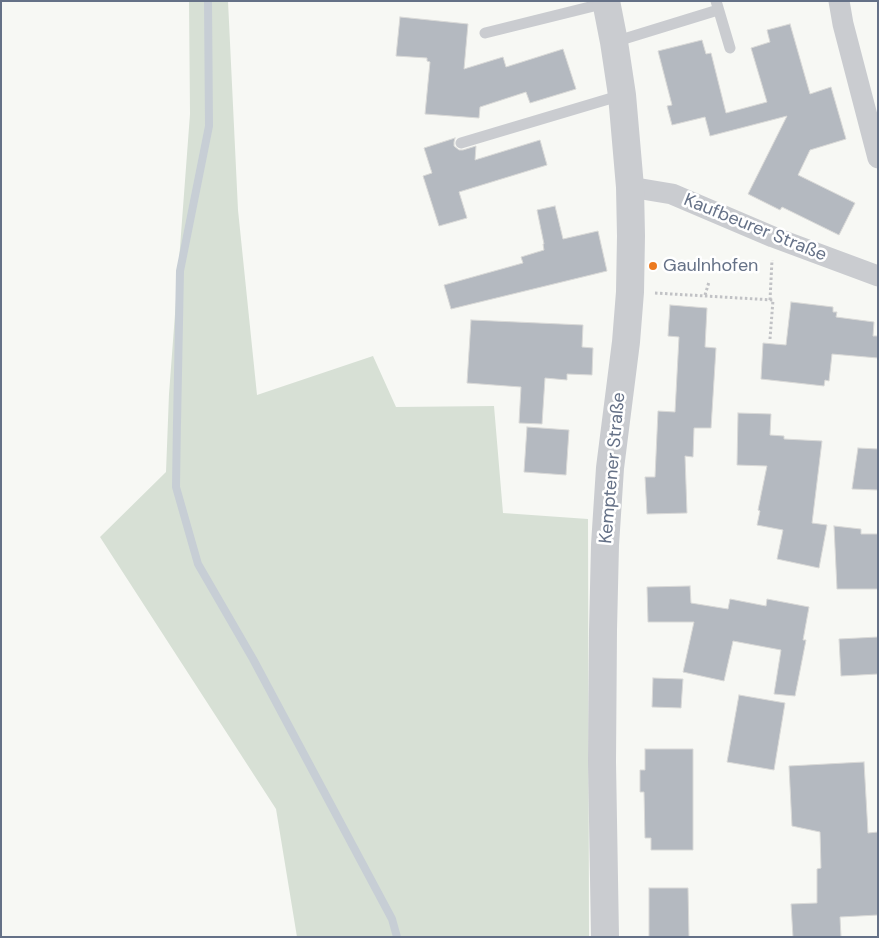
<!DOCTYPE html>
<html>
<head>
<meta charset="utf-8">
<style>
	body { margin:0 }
	#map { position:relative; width:879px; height:938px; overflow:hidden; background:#f7f8f4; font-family:"DM Sans",sans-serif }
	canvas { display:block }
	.frame { position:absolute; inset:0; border:2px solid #657187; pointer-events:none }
</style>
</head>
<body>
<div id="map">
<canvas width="879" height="938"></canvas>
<div class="frame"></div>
</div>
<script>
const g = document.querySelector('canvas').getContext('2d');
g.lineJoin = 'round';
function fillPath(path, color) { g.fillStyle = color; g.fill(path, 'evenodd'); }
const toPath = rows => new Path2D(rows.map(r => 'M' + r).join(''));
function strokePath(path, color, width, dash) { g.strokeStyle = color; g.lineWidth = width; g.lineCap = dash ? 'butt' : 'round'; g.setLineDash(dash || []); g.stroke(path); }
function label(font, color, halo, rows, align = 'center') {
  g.font = font + ' "DM Sans",sans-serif'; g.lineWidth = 5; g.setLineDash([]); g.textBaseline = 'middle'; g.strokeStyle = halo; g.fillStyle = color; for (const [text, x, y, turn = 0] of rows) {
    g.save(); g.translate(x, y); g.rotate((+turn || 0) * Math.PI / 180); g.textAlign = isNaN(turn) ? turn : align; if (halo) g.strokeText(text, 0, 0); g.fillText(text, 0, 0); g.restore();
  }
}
const green = toPath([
	[189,1,228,1,238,210,257,395,373,356,396,407,494,406,503,513,588,519,589,937,297,937,276,809,100,537,166,472,169,394,190,114]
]);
const stream = toPath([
	[177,421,176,487,198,564,253,659,392,919,397,937],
	[177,424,180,271,209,126,208,1]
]);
const building = toPath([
	[400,17,468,24,464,69,503,57,506,67,563,49,576,89,530,103,526,92,480,107,479,118,425,114,430,62,427,61,427,58,396,56,400,17],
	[790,24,810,94,831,87,846,139,810,150,798,175,855,203,839,235,782,207,780,210,748,194,787,116,710,136,705,117,672,125,667,106,672,105,658,51,702,40,706,54,711,53,726,113,767,102,751,48,770,42,767,30,790,24],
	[455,138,454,142,454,146,459,150,463,150,476,146,475,160,540,140,547,165,459,192,467,218,439,226,423,176,432,173,424,148,455,138],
	[555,206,563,239,598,231,607,271,451,309,444,285,523,263,521,257,544,250,543,244,544,244,537,210,555,206],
	[791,302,833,307,833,312,837,312,836,317,874,322,873,336,878,336,878,358,832,354,829,381,825,380,824,386,761,379,763,343,786,345,791,302],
	[670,305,707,308,705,347,716,348,711,428,694,428,693,457,685,456,687,513,647,514,645,477,655,477,658,411,675,412,679,337,668,336,670,305],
	[471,320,583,325,582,347,593,348,592,375,567,374,567,380,545,378,542,424,519,423,521,387,467,383,471,320],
	[738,413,771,414,770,435,784,436,784,439,822,441,812,523,827,525,819,568,777,559,783,530,757,525,760,511,758,510,767,466,737,465,738,413],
	[527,427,569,430,566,475,524,472,527,427],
	[858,448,878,449,878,490,852,489,858,448],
	[834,526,861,529,861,534,878,534,878,589,837,589,834,526],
	[690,586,691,603,728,609,730,599,766,606,767,599,809,607,803,640,806,640,795,696,774,694,781,650,733,641,724,681,683,672,694,622,648,622,647,587,690,586],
	[878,637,878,674,841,676,839,639,878,637],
	[653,678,683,679,681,708,652,707,653,678],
	[739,695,785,703,774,770,727,762,739,695],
	[645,749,693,749,693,850,651,850,651,838,645,838,644,792,640,792,640,770,645,770,645,749],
	[864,762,868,833,878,832,878,915,840,917,841,937,793,937,791,904,817,903,817,869,821,868,820,832,792,826,789,766,864,762],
	[649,888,688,888,689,937,649,937,649,888]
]);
const path = toPath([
	[655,293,773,300,770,339],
	[705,295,709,282],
	[770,300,772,260]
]);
const service = toPath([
	[716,1,730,48],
	[485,33,606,3],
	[614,42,718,10],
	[461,143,622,95]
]);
const minor = toPath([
	[839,1,843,24,878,158],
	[630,187,672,194,773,237,878,276]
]);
const tertiary = toPath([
	[605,937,602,762,603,630,605,545,610,468,626,342,630,292,631,236,630,187,622,95,614,42,606,1]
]);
const markers = [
	[653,266,5,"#ec7a20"]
];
const streetNames = [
	["Kaufbeurer Straße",755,228,22],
	["Kemptener Straße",613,468,-85]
];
const poiNames = [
	["Gaulnhofen",663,266]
];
fillPath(green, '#d7e0d5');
strokePath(stream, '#c7ced5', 8);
fillPath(building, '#b4b9c0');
strokePath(building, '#d9d9d7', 1);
strokePath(path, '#c1c2c5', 3, [2.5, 2.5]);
strokePath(service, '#caccd0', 11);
strokePath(minor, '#caccd0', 21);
strokePath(tertiary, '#caccd0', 28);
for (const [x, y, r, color] of markers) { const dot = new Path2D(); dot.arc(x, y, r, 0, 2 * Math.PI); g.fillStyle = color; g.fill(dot); strokePath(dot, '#fff', 2); }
label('18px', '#657187', '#fff', streetNames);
label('18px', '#657187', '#fff', poiNames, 'left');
</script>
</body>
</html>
